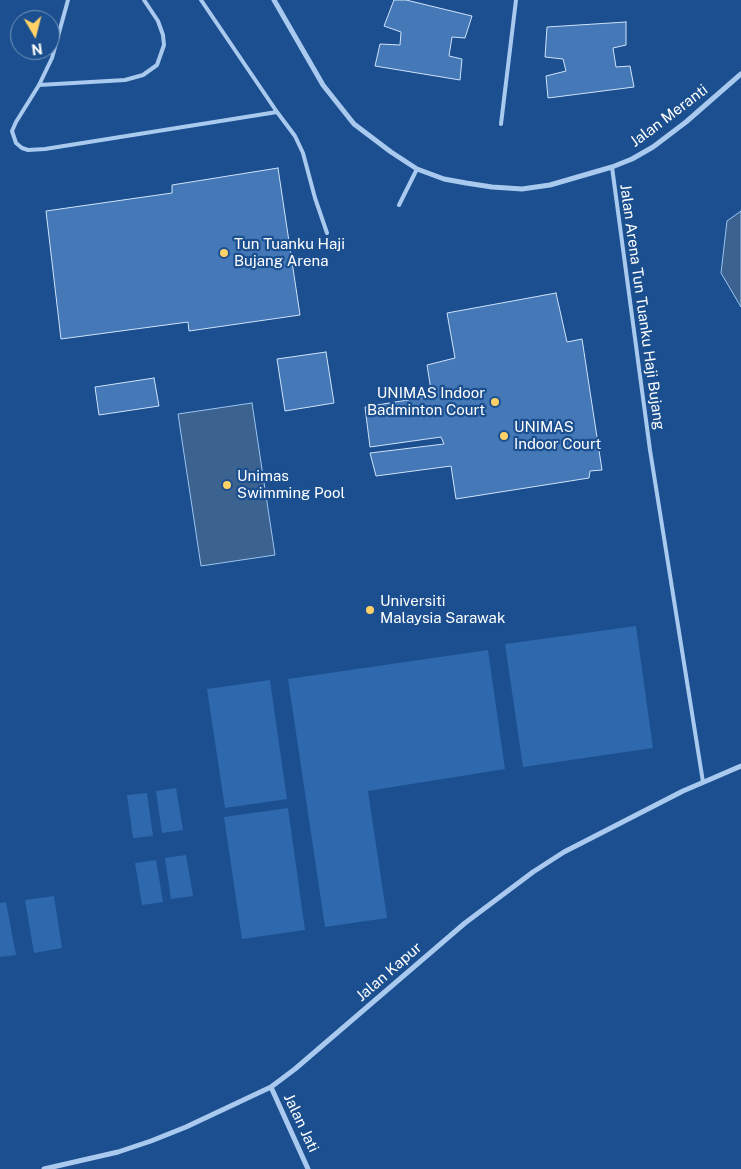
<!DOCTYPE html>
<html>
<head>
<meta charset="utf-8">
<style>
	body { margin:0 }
	#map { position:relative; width:741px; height:1169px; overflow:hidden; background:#1b4f8f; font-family:"Public Sans",sans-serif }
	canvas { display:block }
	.north { position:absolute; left:10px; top:10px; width:50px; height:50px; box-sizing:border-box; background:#1b4f8f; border:1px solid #7695bc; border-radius:50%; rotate:172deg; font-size:14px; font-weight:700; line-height:20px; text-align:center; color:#fff }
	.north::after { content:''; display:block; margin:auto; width:18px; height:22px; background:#ffd166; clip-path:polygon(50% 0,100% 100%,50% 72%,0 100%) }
</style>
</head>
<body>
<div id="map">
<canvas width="741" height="1169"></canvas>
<div class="north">N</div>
</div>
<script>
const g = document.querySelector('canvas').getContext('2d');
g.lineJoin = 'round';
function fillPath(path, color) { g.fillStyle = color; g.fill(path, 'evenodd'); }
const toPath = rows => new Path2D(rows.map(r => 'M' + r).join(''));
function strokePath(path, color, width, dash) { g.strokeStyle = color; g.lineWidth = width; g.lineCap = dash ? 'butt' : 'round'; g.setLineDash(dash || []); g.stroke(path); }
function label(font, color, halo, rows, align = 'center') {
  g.font = font + ' "Public Sans",sans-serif'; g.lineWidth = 4.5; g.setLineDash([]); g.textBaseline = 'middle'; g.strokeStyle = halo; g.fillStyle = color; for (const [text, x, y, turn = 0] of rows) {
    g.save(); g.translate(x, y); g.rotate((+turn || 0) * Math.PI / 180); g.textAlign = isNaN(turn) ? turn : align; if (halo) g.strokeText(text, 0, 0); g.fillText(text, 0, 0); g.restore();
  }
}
const green = toPath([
	[636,626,653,748,523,767,505,644],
	[488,650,505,769,368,791,387,918,325,927,288,679],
	[270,680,287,799,225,808,207,689],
	[176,788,183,830,162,833,156,791],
	[147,793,153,836,133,838,127,795],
	[288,808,305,930,242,939,224,817],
	[186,855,193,896,171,899,165,858],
	[156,860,163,902,142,905,135,863],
	[54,896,62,948,34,953,25,900],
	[6,902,16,955,0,957,0,903]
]);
const water = toPath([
	[741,211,741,307,721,273,727,221,741,211],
	[252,403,275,555,201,566,178,414,252,403]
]);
const building = toPath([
	[394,0,406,0,472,16,465,38,452,37,449,56,462,59,460,80,375,66,380,44,400,45,401,32,384,26,394,0],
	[626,22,626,45,613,48,616,67,630,66,634,87,548,98,546,76,566,71,563,59,545,57,547,27,626,22],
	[278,168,300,315,189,331,188,322,61,339,46,211,172,193,172,185,278,168],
	[556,293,567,342,582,339,602,470,590,471,589,478,456,499,451,466,376,476,370,453,444,444,441,437,370,447,365,407,432,396,427,365,455,358,447,313,556,293],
	[326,352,334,403,285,411,277,359,326,352],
	[154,378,159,406,99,415,95,387,154,378]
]);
const service = toPath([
	[68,0,52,58,39,85,16,122,12,131,16,143,22,148,28,150,45,149,277,112,295,136,303,153,315,198,327,233],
	[201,0,277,112],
	[39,85,125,80,143,75,157,65,164,45,163,35,158,21,144,0],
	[501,124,516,0],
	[612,167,650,450,703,782],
	[399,205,417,169]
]);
const minor = toPath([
	[274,0,323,85,354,124,391,152,417,169,444,179,466,183,492,187,522,189,550,185,612,167,632,159,653,147,686,122,741,74],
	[271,1087,308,1169],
	[44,1169,118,1152,151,1141,186,1127,271,1087,295,1069,465,923,533,872,564,852,683,791,741,766]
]);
const markers = [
	[224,253,5,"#ffd166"],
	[495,402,5,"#ffd166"],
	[504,436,5,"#ffd166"],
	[227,485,5,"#ffd166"],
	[370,610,5,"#ffd166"]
];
const streetNames = [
	["Jalan Meranti",669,116,-37],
	["Jalan Arena Tun Tuanku Haji Bujang",642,307,82],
	["Jalan Kapur",389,972,-41],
	["Jalan Jati",301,1123,65]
];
const poiNames = [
	["Tun Tuanku Haji",234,244],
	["Bujang Arena",234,261],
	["UNIMAS Indoor",485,393,"right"],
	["Badminton Court",485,410,"right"],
	["UNIMAS",514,427],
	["Indoor Court",514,444],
	["Unimas",237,476],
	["Swimming Pool",237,493],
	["Universiti",380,601],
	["Malaysia Sarawak",380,618]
];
fillPath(green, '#2e69ad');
fillPath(water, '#3c6290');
strokePath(water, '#9cc4f0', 1);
fillPath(building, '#4478b7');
strokePath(building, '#cfe3fa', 1);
strokePath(service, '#a9c9ee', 4);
strokePath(minor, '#a9c9ee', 5);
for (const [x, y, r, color] of markers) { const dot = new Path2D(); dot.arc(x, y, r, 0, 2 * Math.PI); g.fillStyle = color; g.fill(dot); strokePath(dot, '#1b4f8f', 2); }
label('15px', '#fff', '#1b4f8f', streetNames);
label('15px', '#fff', '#1b4f8f', poiNames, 'left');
</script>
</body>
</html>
